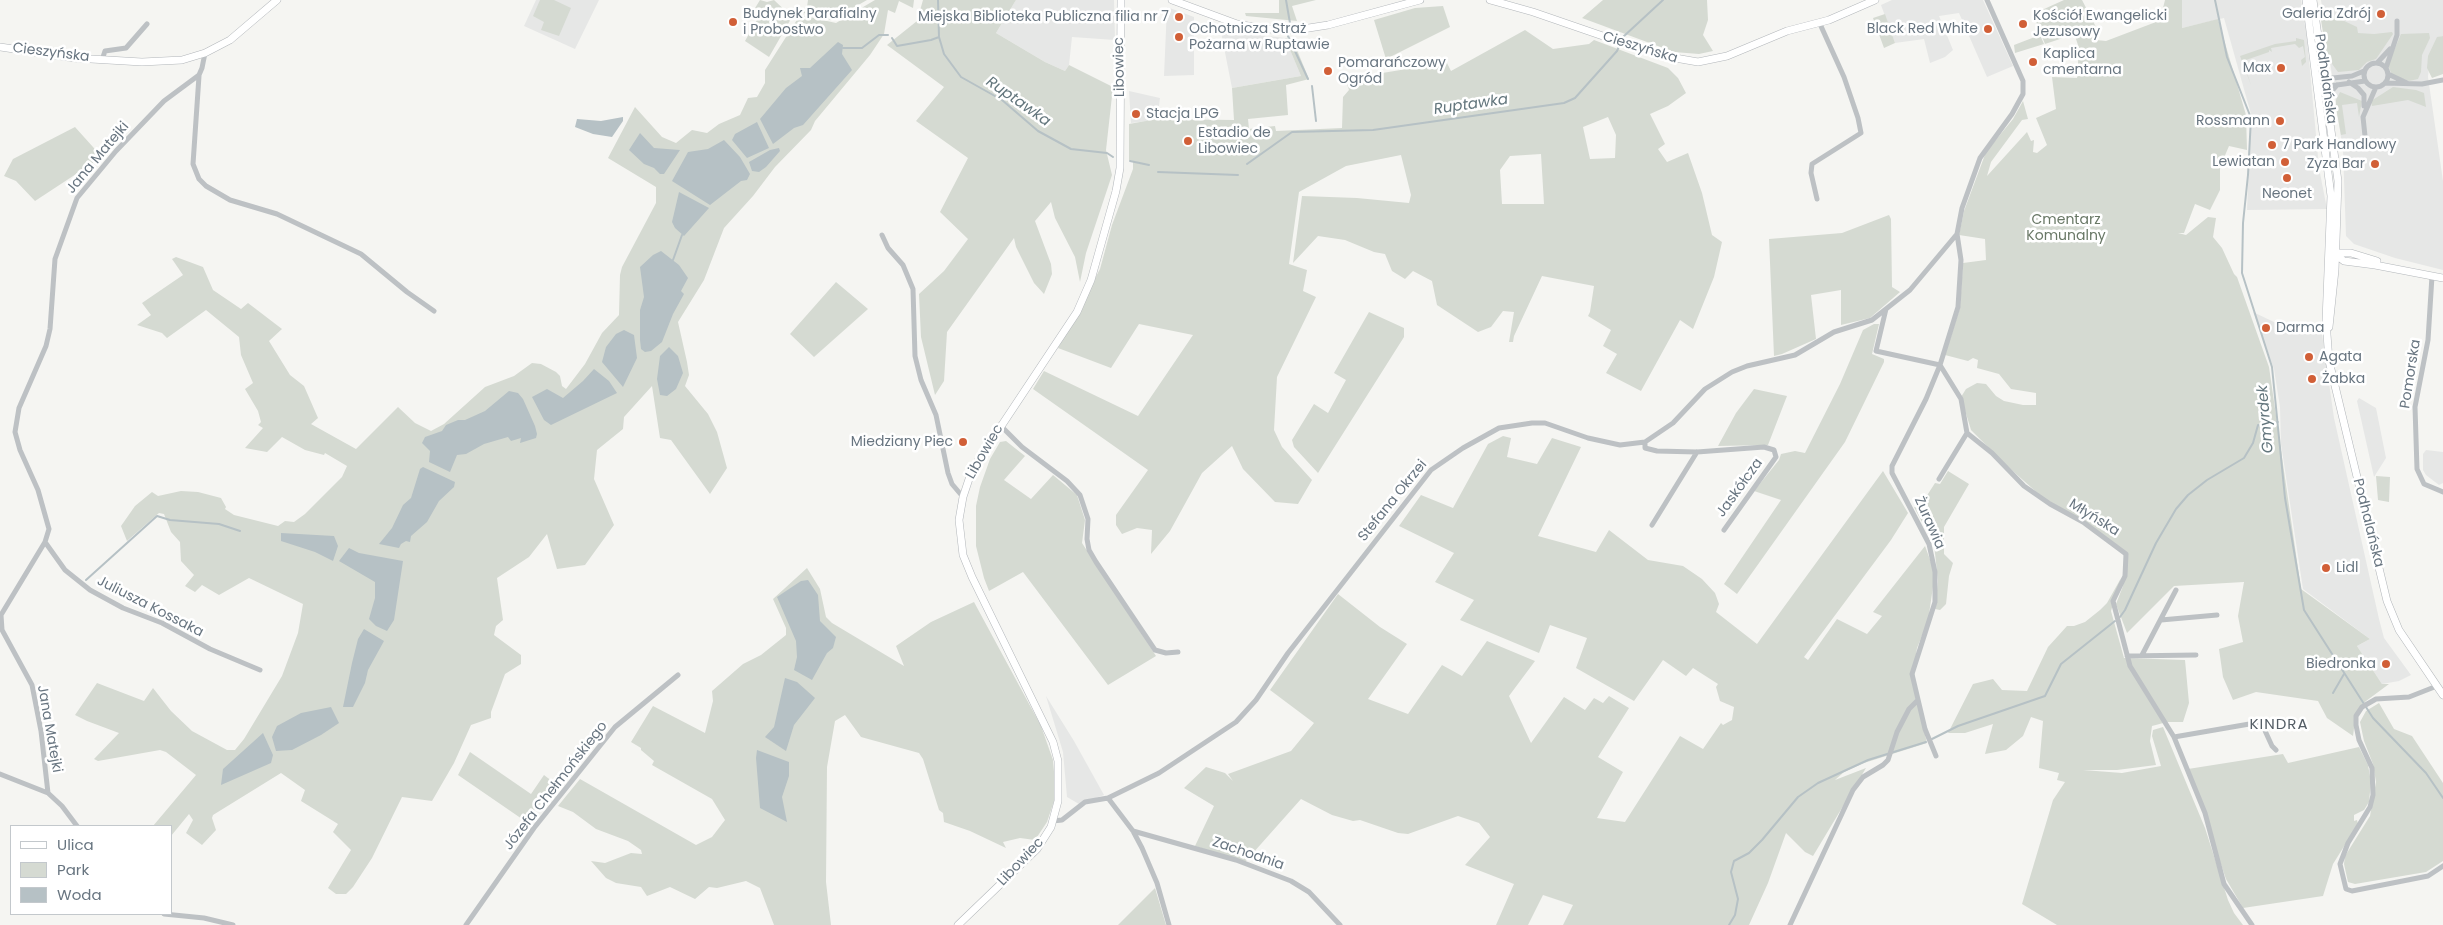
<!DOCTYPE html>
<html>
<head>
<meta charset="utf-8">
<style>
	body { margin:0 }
	#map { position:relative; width:2443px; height:925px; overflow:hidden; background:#f5f5f2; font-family:Poppins,sans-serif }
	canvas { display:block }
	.legend { position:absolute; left:10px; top:825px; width:162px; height:90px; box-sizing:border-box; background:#fff; border:1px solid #c3c8cc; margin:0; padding:6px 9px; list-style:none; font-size:15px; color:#687580 }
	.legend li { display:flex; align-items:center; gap:10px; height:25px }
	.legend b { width:25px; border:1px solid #c3c8cc }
</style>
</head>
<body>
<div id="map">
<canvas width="2443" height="925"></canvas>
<ul class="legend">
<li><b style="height:6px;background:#fff"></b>Ulica</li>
<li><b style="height:14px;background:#d5dad2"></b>Park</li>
<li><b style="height:14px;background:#b6c1c5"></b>Woda</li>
</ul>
</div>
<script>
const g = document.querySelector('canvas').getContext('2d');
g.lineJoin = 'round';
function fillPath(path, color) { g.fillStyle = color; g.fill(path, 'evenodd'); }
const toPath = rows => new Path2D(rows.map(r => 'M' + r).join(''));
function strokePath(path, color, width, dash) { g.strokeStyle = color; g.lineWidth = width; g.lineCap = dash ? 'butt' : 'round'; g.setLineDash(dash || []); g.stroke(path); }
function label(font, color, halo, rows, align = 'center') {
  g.font = font + ' Poppins,sans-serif'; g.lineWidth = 5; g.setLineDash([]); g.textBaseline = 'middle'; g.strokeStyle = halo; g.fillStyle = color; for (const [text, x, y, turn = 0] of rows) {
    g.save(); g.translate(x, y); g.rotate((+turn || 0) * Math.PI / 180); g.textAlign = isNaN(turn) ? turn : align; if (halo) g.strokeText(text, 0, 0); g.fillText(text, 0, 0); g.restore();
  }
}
const built = toPath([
	[536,0,599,0,575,49,524,26],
	[1016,0,1114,0,1115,40,1072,37,1069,65,1065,71,1045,62,996,33],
	[1892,0,1983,0,2013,66,1987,77,1959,13,1939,16,1953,50,1945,57,1930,63,1924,39,1895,43,1881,5],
	[2182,0,2301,0,2307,38,2319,168,2327,209,2247,210,2251,114,2224,18,2182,28],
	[2321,0,2443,0,2443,36,2439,37,2430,57,2428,77,2443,181,2443,270,2395,258,2354,244,2346,236,2343,151],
	[1167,7,1194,17,1194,75,1164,76],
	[1220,27,1250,34,1285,38,1301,76,1232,88],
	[1129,91,1160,98,1157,120,1131,123],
	[2253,312,2297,333,2322,334,2334,418,2379,619,2384,638,2411,675,2399,681,2382,684,2357,646,2370,639,2303,589,2281,444,2280,407,2274,369],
	[2359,398,2376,408,2386,458,2374,477,2357,401],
	[2426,450,2443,452,2443,483,2439,485,2426,475,2423,470,2423,454],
	[1046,696,1074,741,1104,795,1079,804,1067,797,1063,752]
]);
const green = toPath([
	[540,0,554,0,571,8,559,36,541,30,544,22,533,16],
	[760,0,767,2,774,0,792,17,769,57,745,41,758,18,752,13],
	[808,0,867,0,853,8,836,9,831,20,800,12,807,7],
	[875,0,914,0,913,8,899,1,895,13,888,10,884,34,870,55,815,121,811,130,775,167,753,196,724,228,704,280,678,322,687,362,689,375,685,386,708,414,717,432,727,468,710,494,671,440,660,438,652,386,624,417,623,429,597,450,594,479,614,525,585,565,557,569,547,534,529,557,497,578,503,620,496,626,494,635,521,655,521,664,505,674,491,712,491,718,471,725,454,763,432,801,402,797,372,858,353,887,346,894,336,894,328,888,351,850,333,832,338,824,301,801,305,790,281,773,213,815,212,818,216,830,202,845,186,833,193,820,189,814,171,836,171,826,153,826,196,775,166,752,160,750,98,761,94,759,119,733,87,721,75,715,97,683,144,701,153,688,171,711,192,731,227,750,235,750,244,739,282,676,298,633,303,604,249,578,219,595,202,585,195,592,185,586,194,575,181,561,180,542,171,532,164,514,159,513,127,541,121,526,135,506,152,492,158,496,181,491,198,492,221,498,226,507,225,509,234,515,278,526,285,521,294,522,305,514,342,477,347,466,325,453,324,455,305,450,282,437,267,452,245,448,263,428,258,425,261,422,258,411,245,389,253,383,241,355,239,337,206,310,167,338,162,333,137,325,151,315,142,303,183,275,172,259,176,257,203,267,213,290,241,309,248,303,282,329,269,341,290,375,304,386,318,418,311,424,356,449,398,407,415,423,431,431,444,424,485,387,514,376,532,363,541,364,556,372,560,376,562,386,566,389,585,364,602,333,619,315,620,275,622,267,656,203,656,187,608,158,635,107,662,137,676,143,692,130,707,133,719,124,740,115,748,98,757,97,765,83,765,70,800,15,836,23],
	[923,0,1016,0,996,33,1045,62,1065,71,1069,65,1113,87,1106,150,1112,175,1086,253,1080,282,1075,257,1055,218,1051,202,1035,221,1051,264,1052,274,1044,294,1034,283,1016,247,1014,238,947,332,944,381,935,395,921,337,919,294,944,271,968,239,940,212,968,158,916,121,944,87,887,45,917,21],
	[1279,0,1316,0,1292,6,1297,21,1246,16,1245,13,1279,13],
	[1603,0,1707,0,1708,20,1703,35,1713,51,1699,54,1674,52,1582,18],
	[2064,0,2082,0,2096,27,2045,44,2033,14],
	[2165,0,2182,0,2182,28,2218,19,2246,115,2247,150,2229,146,2220,167,2220,190,2210,210,2195,204,2184,233,2178,233,2186,235,2208,217,2216,218,2213,237,2222,248,2234,274,2237,277,2269,367,2301,589,2370,639,2357,646,2382,684,2389,684,2366,701,2356,713,2353,736,2327,718,2318,701,2256,692,2233,700,2223,677,2219,649,2243,642,2238,616,2244,582,2174,586,2127,633,2116,604,2123,586,2126,560,2123,554,2061,508,2042,497,2006,465,1971,430,1961,397,1966,389,1977,383,1986,384,1996,396,2004,401,2023,405,2036,405,2036,393,2011,389,1999,374,1977,368,1978,360,1973,358,1968,361,1945,355,1960,308,1963,263,1986,260,1985,239,1959,235,1964,211,1986,152,2013,119,2023,101,2028,119,2022,120,1991,162,1987,176,2027,132,2031,141,2034,140,2033,152,2037,153,2047,145,2036,118,2056,109,2052,77,2077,78,2079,48,2075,36,2086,32,2096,40,2106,41,2156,22,2162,12],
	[1443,6,1450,27,1386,59,1374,20,1415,8],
	[2323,11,2357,27,2358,33,2374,34,2392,32,2393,34,2376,59,2367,62,2359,70,2338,72,2327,57,2320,14],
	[1885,14,1895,43,1884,48,1873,18],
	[1525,30,1553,49,1589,44,1594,40,1668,68,1678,78,1686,93,1668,106,1650,114,1665,144,1658,149,1667,162,1688,153,1702,193,1712,235,1722,242,1714,277,1693,329,1680,320,1641,391,1606,373,1617,354,1603,346,1611,330,1588,316,1590,312,1594,286,1542,276,1514,336,1513,342,1509,342,1514,312,1503,311,1491,327,1478,332,1437,305,1432,281,1413,271,1405,279,1392,271,1385,254,1374,252,1345,240,1318,236,1293,263,1302,196,1357,198,1409,203,1411,195,1401,155,1346,166,1299,192,1289,264,1307,270,1303,291,1316,297,1277,377,1274,430,1282,447,1312,480,1298,504,1275,502,1243,469,1232,446,1202,473,1170,531,1151,554,1152,530,1137,528,1122,534,1116,525,1116,515,1148,470,1033,389,1044,371,1138,416,1193,335,1139,324,1111,368,1058,348,1100,269,1112,225,1133,169,1133,162,1148,165,1129,160,1129,124,1157,119,1234,120,1232,88,1301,76,1285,38,1292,38,1309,79,1286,85,1288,115,1248,119,1249,129,1275,126,1276,131,1342,128,1343,97,1349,90,1344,75,1370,75,1425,66,1431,67,1446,61,1451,71],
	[1608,117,1616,135,1615,158,1590,159,1583,127],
	[1541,154,1544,204,1502,204,1500,170,1510,156],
	[2429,33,2430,38,2422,55,2421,72,2418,79,2409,81,2392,75,2388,65,2401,34],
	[2040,35,2044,44,2015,53,2014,45],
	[2443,36,2443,74,2432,78,2427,68,2428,56,2437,37],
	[2296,38,2304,40,2306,62,2302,66,2301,60,2305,57,2303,46,2299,48,2295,44,2271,48,2272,52,2269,50,2269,52,2246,60,2245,67,2251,85,2240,56,2275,44,2296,41],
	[2393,87,2416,90,2424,93,2426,107,2408,100,2372,106,2371,101],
	[2340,92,2362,101,2359,117,2357,103,2342,105,2346,134,2341,135,2336,108,2336,100],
	[75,127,102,157,35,201,16,181,4,176,13,159],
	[1889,215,1891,219,1892,287,1900,292,1870,318,1841,325,1841,290,1811,295,1816,339,1782,354,1774,356,1769,239,1842,233],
	[836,282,868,309,814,357,790,334],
	[1369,312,1404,328,1404,337,1318,473,1294,447,1292,440,1314,404,1328,413,1346,380,1334,373],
	[1874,324,1879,324,1872,354,1884,359,1884,362,1845,442,1737,594,1724,584,1781,500,1754,491,1779,460,1781,454,1795,451,1805,453,1840,384,1863,330],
	[1754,389,1787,396,1768,445,1718,446,1736,413],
	[1503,436,1511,438,1507,457,1537,464,1552,438,1581,447,1538,536,1596,552,1609,530,1648,560,1683,566,1702,579,1715,593,1719,604,1716,612,1757,644,1883,471,1908,513,1891,540,1804,657,1808,660,1837,619,1867,634,1882,616,1873,612,1925,546,1935,573,1928,621,1917,648,1914,668,1917,701,1927,743,1864,763,1844,772,1835,780,1866,768,1813,856,1805,852,1786,833,1768,883,1749,925,1563,925,1573,905,1543,895,1528,925,1496,925,1514,884,1465,865,1490,837,1479,823,1458,816,1408,834,1398,833,1360,820,1353,821,1332,815,1301,799,1245,862,1195,846,1214,806,1184,788,1206,767,1225,773,1233,781,1228,774,1291,751,1314,723,1270,690,1338,594,1380,627,1407,644,1368,699,1408,714,1442,665,1462,676,1487,641,1535,661,1509,696,1531,743,1564,697,1585,710,1594,698,1603,703,1609,696,1629,708,1598,757,1623,772,1597,818,1625,822,1680,736,1703,749,1721,723,1723,725,1732,720,1734,707,1720,701,1716,687,1718,684,1693,668,1686,676,1663,660,1634,701,1576,668,1587,638,1550,625,1539,653,1460,620,1474,600,1435,582,1454,553,1399,526,1421,495,1453,508,1488,444],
	[1006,441,1025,456,1004,480,1031,499,1053,475,1077,495,1085,520,1082,543,1156,656,1108,685,1023,572,989,591,984,578,976,546,976,506,980,487,990,459,1000,442],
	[1948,471,1969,484,1944,527,1944,554,1953,563,1949,576,1946,604,1940,610,1935,609,1938,581,1934,544,1914,507,1919,508,1935,483,1940,484],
	[2376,476,2390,477,2389,502,2378,500],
	[807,568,820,589,826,617,832,623,904,666,896,646,931,622,974,602,1041,726,1053,760,1056,795,1047,822,1035,840,1020,838,1003,842,1006,848,970,831,944,822,943,813,939,810,923,759,919,753,861,737,845,715,835,721,827,767,826,882,831,925,774,925,760,888,746,881,717,888,709,887,695,899,670,887,647,896,641,887,616,883,606,878,591,861,605,863,631,853,642,854,641,850,628,841,596,829,573,812,558,806,580,779,696,845,712,837,725,820,712,799,652,765,654,761,641,750,641,748,631,742,653,706,705,733,713,701,712,691,743,664,761,655,786,635,786,628,773,599],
	[2121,578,2111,611,2124,658,2185,660,2189,703,2183,722,2167,722,2152,726,2150,741,2156,765,2117,770,2083,770,2122,773,2161,766,2152,736,2153,730,2163,727,2205,828,2228,900,2234,913,2243,925,2057,925,2022,904,2053,800,2065,782,2057,780,2059,773,2039,768,2043,721,2031,717,2023,736,2006,750,1985,754,1993,724,1965,733,1948,733,1973,684,1993,679,2002,690,2027,691,2048,647,2058,636,2067,626,2074,626,2085,622,2100,610,2107,603],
	[2379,703,2394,729,2412,736,2443,783,2443,861,2426,872,2355,884,2348,882,2344,864,2345,856,2370,816,2376,782,2373,764,2364,741,2360,722,2366,711],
	[2359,747,2368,765,2371,782,2369,802,2364,810,2354,815,2354,821,2357,820,2358,824,2333,864,2323,896,2243,908,2226,879,2188,769,2283,754,2288,763],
	[470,752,531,794,544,775,557,785,525,821,458,775],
	[1155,888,1166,925,1118,925]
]);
const water = toPath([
	[838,42,843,45,842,54,852,70,803,125,794,128,773,144,760,119,786,88,802,76,800,68,810,68],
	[623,117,623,121,612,137,593,134,575,127,577,119,601,121],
	[757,122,769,148,747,158,732,140,735,134],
	[640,133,654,148,680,150,664,174,660,174,654,168,644,164,629,150],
	[724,140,740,157,750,174,747,180,741,181,710,205,672,181,688,152,708,149],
	[779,148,780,151,766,167,759,172,752,171,749,162,770,150],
	[679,192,709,208,684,236,675,228,672,222],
	[661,251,679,265,688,278,681,291,684,294,673,314,662,342,651,351,645,352,641,349,640,340,640,310,644,297,640,267,653,255],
	[624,330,634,335,637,358,623,387,602,362,606,347,616,334],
	[669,347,678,356,683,373,676,389,667,396,660,395,657,379,660,356],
	[594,369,609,381,617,393,551,425,544,420,532,397,547,389,563,398,583,381],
	[509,391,518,393,523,399,535,426,537,434,536,438,520,443,521,438,511,441,508,437,484,444,466,454,457,455,450,472,429,462,430,451,422,443,425,437,442,431,446,425,458,420,465,420,485,411],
	[423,467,455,482,454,487,439,501,427,522,411,536,410,542,406,541,401,544,399,548,379,544,392,528,403,505,411,498,420,469],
	[281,533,334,536,338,546,333,561,315,552,281,541],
	[349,548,359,553,403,561,394,620,387,631,376,626,369,619,375,598,375,582,339,561],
	[808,580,818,595,820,621,836,637,833,648,827,653,812,680,794,670,797,657,796,641,777,597,801,581],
	[364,629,384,641,368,670,365,683,353,707,343,707,352,663,358,639],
	[785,678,797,682,815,698,794,725,786,751,765,737,774,727],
	[331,707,339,723,321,735,292,750,276,751,272,737,277,726,301,713],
	[263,733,273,755,271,763,221,785,223,769],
	[757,750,789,762,789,776,782,797,787,822,760,808,756,758]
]);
const stream = toPath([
	[938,0,939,37,944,54,961,77,1002,100,1038,131,1071,149,1107,153,1113,157],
	[1286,0,1290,23],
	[2215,0,2227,57,2251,118,2248,175,2243,223,2242,273,2272,367,2285,498,2304,610,2373,718,2426,773,2443,798],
	[1288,36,1308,79],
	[892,38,897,46,931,40,939,37],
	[843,48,862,48,879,35,888,35],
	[1312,86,1316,121],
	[1130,161,1149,165],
	[1247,164,1292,132,1373,130,1564,103,1575,98,1617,51,1623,37,1663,0],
	[1158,172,1238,175],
	[673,260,682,235],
	[86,580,157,516,170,520,219,524,240,531],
	[2120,617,2125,610,2156,543,2176,509,2188,495,2207,480,2244,458,2253,443,2258,425,2265,426,2278,422],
	[2333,693,2344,674],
	[1932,739,1958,726,2045,696,2061,664,2115,621],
	[1729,925,1735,915,1738,899,1731,872,1734,861,1749,853,1762,840,1798,797,1818,783,1868,760,1926,742]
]);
const street = toPath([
	[102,60,105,51,126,48,147,24],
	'2364 75a12 12 0 1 1 24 0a12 12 0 1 1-24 0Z',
	[2377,63,2390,49],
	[2386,68,2397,35,2397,21],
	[2388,74,2407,83],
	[199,76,193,164,199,179,206,186,230,200,277,214,361,254,407,292,434,311],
	[2323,79,2352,76,2364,71],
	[2349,82,2358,88,2364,95,2364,106],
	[2385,83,2422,84,2443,80],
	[2323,87,2365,81],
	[2329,101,2330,93,2337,85],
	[2365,136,2363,117,2376,87],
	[1817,199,1811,173,1812,164,1861,133,1858,118,1844,77,1820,24],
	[882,235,888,248,903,265,913,289,915,356,921,380,936,415,948,473,952,484,963,497],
	[2432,276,2428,340,2415,407,2417,469,2424,484,2443,492],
	[1886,309,1876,351,1940,365],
	[1000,425,1022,447,1067,481,1080,495,1088,519,1087,539,1089,550,1096,562,1155,650,1166,653,1178,652],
	[1967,433,1992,453,2024,486,2050,504,2083,522,2126,554,2125,576,2113,601,2130,666,2174,737,2205,813,2224,884,2252,925],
	[1645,442,1645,448,1657,451,1697,452,1764,447,1774,450,1776,457,1724,530],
	[1939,479,1967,433,1961,399,1940,365],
	[1652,525,1697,452],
	[45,542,65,570,90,590,123,608,162,623,210,649,260,670],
	[2161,620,2217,615],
	[2142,655,2176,590],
	[2127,656,2196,655],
	[2437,686,2409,697,2376,699,2362,707,2356,716,2356,725,2359,740,2372,768,2373,795,2370,807,2348,843,2340,864,2346,889,2352,891,2428,876,2443,866],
	[2174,737,2261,722,2272,746,2276,750],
	[1936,756,1925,729,1912,674,1935,602,1935,572,1929,544,1892,473,1892,466,1926,399,1940,365,1958,307,1961,260,1957,234],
	[0,774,48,793],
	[1108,798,1133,831,1142,848,1157,883,1169,925],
	[1053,821,1062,820,1085,802,1108,798,1159,773,1236,722,1256,700,1288,653,1431,470,1463,448,1499,428,1532,423,1545,423,1588,438,1620,445,1645,442,1673,423,1705,389,1732,372,1747,366,1795,355,1834,332,1872,320,1910,290,1957,234,1962,208,1980,158,2012,114,2023,94,2023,81,1987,0],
	[77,826,62,806,48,793,41,731,32,685,2,630,1,615,45,542,49,529,38,490,20,450,15,432,19,408,46,346,50,329,55,259,77,198,116,151,164,101,199,75,202,68,205,53],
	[1133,831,1236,860,1291,881,1309,892,1340,925],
	[164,914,204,918,233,925],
	[466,925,534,828,615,727,678,675],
	[1790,925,1853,790,1863,777,1883,765,1888,760,1897,732,1909,709,1917,701]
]);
const secondary = toPath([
	[1172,0,1237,24,1265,29,1296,30,1328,25,1420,0],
	[1490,0,1533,12,1658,55,1698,62,1727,56,1787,31,1829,20,1875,0],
	[2306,0,2331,196,2326,321,2329,361,2387,601,2399,630,2443,695],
	[2313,0,2338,181,2335,270,2329,327],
	[0,47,74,58,142,62,182,60,205,53,230,40,277,0],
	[2333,253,2344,261,2375,265,2443,278],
	[2333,256,2340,253,2351,253,2377,261],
	[958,925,1037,849,1051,827,1058,801,1058,761,1053,742,972,577,963,555,959,520,963,497,972,470,1077,312,1091,280,1116,191,1120,168,1121,0]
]);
const markers = [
	[2381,14,5,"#d15f37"],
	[1179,17,5,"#d15f37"],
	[733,22,5,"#d15f37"],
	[2023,24,5,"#d15f37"],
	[1988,29,5,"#d15f37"],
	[1179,37,5,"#d15f37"],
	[2033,62,5,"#d15f37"],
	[2281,68,5,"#d15f37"],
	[1328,71,5,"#d15f37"],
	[1136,114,5,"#d15f37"],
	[2280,121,5,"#d15f37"],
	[1188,141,5,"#d15f37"],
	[2272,145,5,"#d15f37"],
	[2285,162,5,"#d15f37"],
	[2375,164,5,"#d15f37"],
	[2287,178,5,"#d15f37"],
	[2266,328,5,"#d15f37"],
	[2309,357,5,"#d15f37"],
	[2312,379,5,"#d15f37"],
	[963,442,5,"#d15f37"],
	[2326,568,5,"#d15f37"],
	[2386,664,5,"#d15f37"]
];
const poiNames = [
	["Budynek Parafialny",743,14],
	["i Probostwo",743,30],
	["Galeria Zdrój",2371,14,"right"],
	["Kościół Ewangelicki",2033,16],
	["Jezusowy",2033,32],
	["Miejska Biblioteka Publiczna filia nr 7",1169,17,"right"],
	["Ochotnicza Straż",1189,29],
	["Pożarna w Ruptawie",1189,45],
	["Black Red White",1978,29,"right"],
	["Kaplica",2043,54],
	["cmentarna",2043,70],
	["Pomarańczowy",1338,63],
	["Ogród",1338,79],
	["Max",2271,68,"right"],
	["Stacja LPG",1146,114],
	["Rossmann",2270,121,"right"],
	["Estadio de",1198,133],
	["Libowiec",1198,149],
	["7 Park Handlowy",2282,145],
	["Lewiatan",2275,162,"right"],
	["Zyza Bar",2365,164,"right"],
	["Neonet",2287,194,"center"],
	["Darma",2276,328],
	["Agata",2319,357],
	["Żabka",2322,379],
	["Miedziany Piec",953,442,"right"],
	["Lidl",2336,568],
	["Biedronka",2376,664,"right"]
];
const streetNames = [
	["Cieszyńska",1640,48,17],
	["Cieszyńska",51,53,7],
	["Libowiec",1120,67,-91],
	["Podhalańska",2325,79,82],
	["Jana Matejki",98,158,-50],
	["Pomorska",2411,374,-81],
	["Libowiec",985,452,-60],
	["Jaskółcza",1740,488,-54],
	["Stefana Okrzei",1393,501,-51],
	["Młyńska",2094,518,32],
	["Żurawia",1929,523,66],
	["Podhalańska",2368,523,76],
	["Juliusza Kossaka",150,607,27],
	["Jana Matejki",49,729,80],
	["Józefa Chełmońskiego",556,786,-52],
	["Zachodnia",1248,854,19],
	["Libowiec",1021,862,-47]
];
const parkNames = [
	["Cmentarz",2066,220],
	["Komunalny",2066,236]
];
const waterNames = [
	["Ruptawka",1018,102,35],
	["Ruptawka",1471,105,-8],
	["Gmyrdek",2266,419,-95]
];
const neighbourhoodNames = [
	["KINDRA",2279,725]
];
fillPath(built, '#e6e7e6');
fillPath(green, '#d5dad2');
fillPath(water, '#b6c1c5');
strokePath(stream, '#b6c1c5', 2);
strokePath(secondary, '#b2b6ba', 8);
strokePath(street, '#bdc1c4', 5);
strokePath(secondary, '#fff', 7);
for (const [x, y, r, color] of markers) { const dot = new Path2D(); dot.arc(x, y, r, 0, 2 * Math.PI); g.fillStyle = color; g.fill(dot); strokePath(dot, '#fff', 2); }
label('14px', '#687580', '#fff', poiNames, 'left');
label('14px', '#687580', '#fff', streetNames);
label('14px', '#697866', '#fff', parkNames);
label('italic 15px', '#63767d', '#fff', waterNames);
g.letterSpacing = '1px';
label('15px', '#555e66', '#fff', neighbourhoodNames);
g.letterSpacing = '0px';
</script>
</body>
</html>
